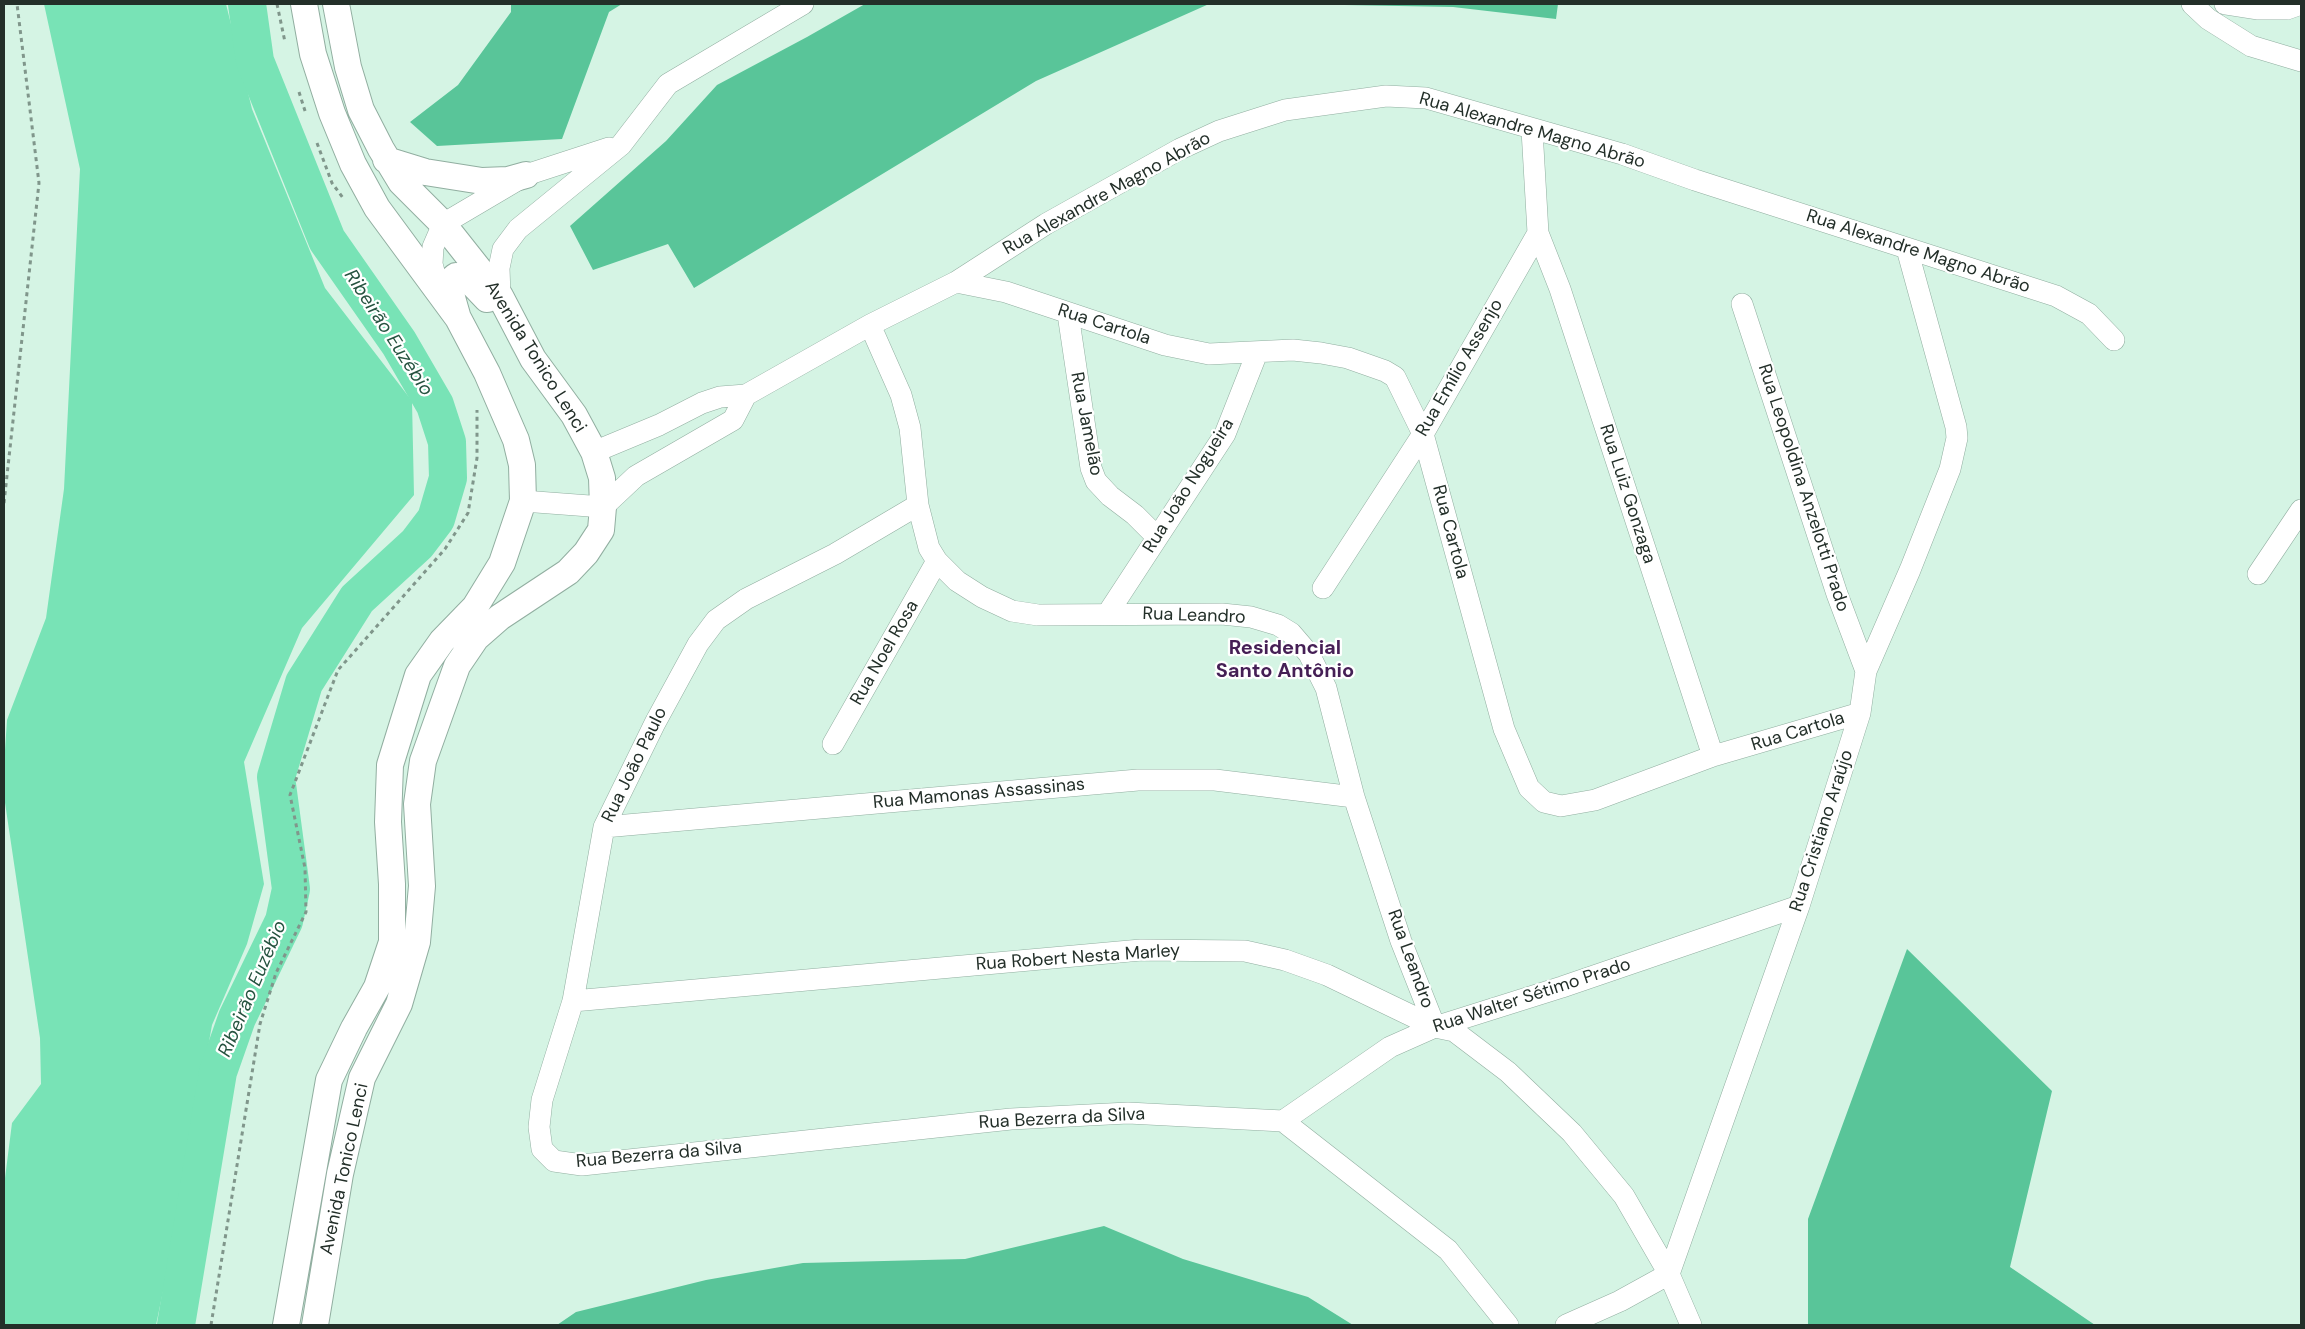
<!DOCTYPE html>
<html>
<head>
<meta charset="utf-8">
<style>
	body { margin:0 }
	#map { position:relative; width:2305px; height:1329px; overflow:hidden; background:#d5f4e4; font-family:"DM Sans",sans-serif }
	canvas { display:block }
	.frame { position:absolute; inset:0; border:5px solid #232f29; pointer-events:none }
</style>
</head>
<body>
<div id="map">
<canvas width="2305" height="1329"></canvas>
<div class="frame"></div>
</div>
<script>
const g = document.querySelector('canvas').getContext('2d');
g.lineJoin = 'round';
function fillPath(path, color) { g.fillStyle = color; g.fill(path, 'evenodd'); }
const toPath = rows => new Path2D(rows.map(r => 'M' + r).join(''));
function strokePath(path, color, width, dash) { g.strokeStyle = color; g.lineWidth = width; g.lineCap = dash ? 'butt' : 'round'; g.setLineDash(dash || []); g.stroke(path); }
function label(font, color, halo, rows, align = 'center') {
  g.font = font + ' "DM Sans",sans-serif'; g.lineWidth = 4.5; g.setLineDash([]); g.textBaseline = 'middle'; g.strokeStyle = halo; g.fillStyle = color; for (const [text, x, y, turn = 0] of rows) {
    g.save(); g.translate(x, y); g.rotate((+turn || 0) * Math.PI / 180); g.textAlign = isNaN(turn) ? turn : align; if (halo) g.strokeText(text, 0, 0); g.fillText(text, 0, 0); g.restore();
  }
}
const forest = toPath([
	[511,4,622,4,609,12,562,139,437,146,410,122,458,85,511,12],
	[865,4,1209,4,1036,81,694,288,668,244,593,270,570,226,666,141,717,85,807,37],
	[1290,4,1558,4,1556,19,1453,7],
	[1907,949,2052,1091,2010,1267,2095,1325,1808,1325,1808,1219],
	[1104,1226,1183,1259,1308,1297,1353,1325,557,1325,576,1312,706,1280,803,1263,965,1259]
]);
const water = toPath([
	[44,4,226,4,252,109,325,288,412,401,414,495,302,628,244,762,264,884,247,944,212,1025,171,1253,156,1325,4,1325,4,1186,12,1123,41,1084,40,1038,4,796,4,765,7,720,46,618,64,489,80,169]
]);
const river = toPath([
	[176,1325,218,1072,237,1018,284,921,291,889,276,777,304,683,357,599,417,544,436,519,448,478,447,442,435,405,399,343,327,240,255,61,247,4]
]);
const path = toPath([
	[277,4,285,42],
	[299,92,306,114],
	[317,143,332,183,343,198],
	[4,503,39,183,17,4],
	[211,1325,260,1024,276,973,306,912,305,868,290,795,338,670,445,549,468,513,477,458,477,410]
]);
const minor = toPath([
	[2192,4,2208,19,2251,46,2301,61],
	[2225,4,2257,9,2287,9,2301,4],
	[1538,233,1560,289,1713,756],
	[956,282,1006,292,1165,345,1209,354,1293,350,1321,353,1348,358,1385,371,1395,377,1423,434,1504,729,1529,788,1544,802,1561,806,1595,800,1713,756,1860,713],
	[439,290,432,264,433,247,443,224,526,175,609,148],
	[500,296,499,268,503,249,518,229,621,145,668,84,803,4],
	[1742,304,1837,594,1866,671],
	[1068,314,1091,468,1096,481,1110,496,1135,515,1157,537],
	[870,325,901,395,910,428,918,505,929,548,937,561,957,581,982,597,1012,611,1038,615,1222,614,1251,617,1278,625,1291,633,1309,654,1326,688,1354,797,1401,941,1435,1027],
	[594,452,659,425,702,403,720,397,746,395,870,325,956,282,1046,224,1180,149,1219,131,1285,110,1386,96,1426,98,1622,154,1695,180,2056,296,2089,314,2114,340],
	[523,501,603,507,636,476,733,420,746,395],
	[918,505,835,554,746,599,716,620,698,644,655,723,604,827,573,1001,542,1100,539,1127,542,1149,554,1161,582,1165,1011,1119,1128,1113,1283,1121,1448,1250,1508,1325],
	[2258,574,2301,510],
	[1323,588,1423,434,1538,233,1532,130],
	[1108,613,1225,434,1257,353],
	[833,744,937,561],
	[604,827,1138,780,1215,780,1354,797],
	[573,1001,1141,950,1245,951,1285,960,1327,975,1435,1027,1454,1031,1508,1072,1572,1133,1624,1196,1669,1274,1691,1325],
	[1283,1121,1390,1047,1435,1027,1562,987,1799,906],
	[1566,1325,1620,1301,1669,1274,1799,906,1860,713,1866,671,1910,570,1950,469,1957,438,1956,427,1907,249]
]);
const major = toPath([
	[386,160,425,172,482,181,508,180,526,175],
	[457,315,449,287,449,282,456,276,467,278,487,299],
	[286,1325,329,1080,354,1028,377,987,392,942,392,884,388,822,390,765,418,675,442,641,475,607,502,563,523,501,522,465,516,440,487,373,458,318,377,208,353,164,332,113,313,54,304,4],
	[315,1325,340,1174,362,1078,399,1004,417,942,422,886,417,804,423,761,457,666,476,638,500,617,568,572,586,553,601,530,603,507,602,478,594,452,574,415,533,359,500,296,443,224,401,182,381,149,361,110,348,67,336,4]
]);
const streetNames = [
	["Rua Alexandre Magno Abrão",1532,131,16],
	["Rua Alexandre Magno Abrão",1107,194,-29],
	["Rua Alexandre Magno Abrão",1918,252,18],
	["Rua Cartola",1104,325,18],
	["Avenida Tonico Lenci",535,357,58],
	["Rua Emílio Assenjo",1460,368,-60],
	["Rua Jamelão",1086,424,79],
	["Rua João Nogueira",1189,486,-58],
	["Rua Leopoldina Anzelotti Prado",1803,488,72],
	["Rua Luiz Gonzaga",1627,494,72],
	["Rua Cartola",1450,532,75],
	["Rua Leandro",1194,616,2],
	["Rua Noel Rosa",885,653,-60],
	["Rua Cartola",1798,732,-17],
	["Rua João Paulo",635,765,-64],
	["Rua Mamonas Assassinas",979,794,-5],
	["Rua Cristiano Araújo",1822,831,-72],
	["Rua Robert Nesta Marley",1078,958,-4],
	["Rua Leandro",1410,959,70],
	["Rua Walter Sétimo Prado",1532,996,-18],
	["Rua Bezerra da Silva",1062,1119,-3],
	["Rua Bezerra da Silva",659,1155,-5],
	["Avenida Tonico Lenci",345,1169,-78]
];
const waterNames = [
	["Ribeirão Euzébio",388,333,57],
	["Ribeirão Euzébio",253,989,-67]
];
const quarterNames = [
	["Residencial",1285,649],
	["Santo Antônio",1285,672]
];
fillPath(forest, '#59c599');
fillPath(water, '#78e3b6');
strokePath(river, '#78e3b6', 38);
strokePath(minor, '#91aea0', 22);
strokePath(major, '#91aea0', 28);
strokePath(path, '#80968b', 3, [4, 4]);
strokePath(minor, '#fff', 21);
strokePath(major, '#fff', 26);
label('18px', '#232f29', '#fff', streetNames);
label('italic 19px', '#265340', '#fff', waterNames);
label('bold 20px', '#451f55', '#fff', quarterNames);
</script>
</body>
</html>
